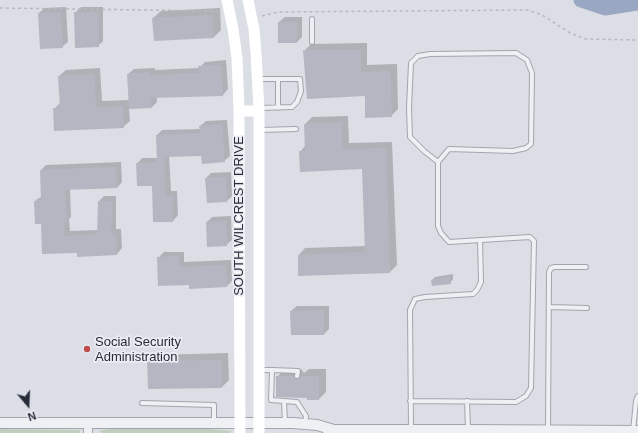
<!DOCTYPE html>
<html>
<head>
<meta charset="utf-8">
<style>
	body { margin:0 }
	#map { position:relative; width:638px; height:433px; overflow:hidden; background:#dcdee5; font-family:Helvetica,sans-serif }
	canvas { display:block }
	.north { position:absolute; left:8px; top:385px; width:40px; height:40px; -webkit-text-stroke:3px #ebedf3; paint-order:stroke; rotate:161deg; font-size:11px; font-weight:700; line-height:16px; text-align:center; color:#272b3a }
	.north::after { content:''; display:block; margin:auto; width:14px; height:18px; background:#272b3a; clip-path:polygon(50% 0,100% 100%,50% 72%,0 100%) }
</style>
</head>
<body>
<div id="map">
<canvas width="638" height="433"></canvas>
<div class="north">N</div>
</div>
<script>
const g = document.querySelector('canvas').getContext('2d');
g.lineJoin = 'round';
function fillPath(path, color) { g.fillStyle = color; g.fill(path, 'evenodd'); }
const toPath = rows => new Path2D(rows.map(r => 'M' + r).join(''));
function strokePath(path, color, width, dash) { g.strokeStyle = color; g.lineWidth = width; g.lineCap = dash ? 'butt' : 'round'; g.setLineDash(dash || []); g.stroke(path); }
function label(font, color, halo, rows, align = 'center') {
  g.font = font + ' Helvetica,sans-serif'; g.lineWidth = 3.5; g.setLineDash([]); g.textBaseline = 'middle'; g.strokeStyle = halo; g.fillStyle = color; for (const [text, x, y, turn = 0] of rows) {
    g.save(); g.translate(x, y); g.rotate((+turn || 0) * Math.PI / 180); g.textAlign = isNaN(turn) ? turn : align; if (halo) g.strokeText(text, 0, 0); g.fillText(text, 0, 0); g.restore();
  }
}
const green = toPath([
	[0,429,80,430,80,433,0,433],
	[108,429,208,429,232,431,229,433,103,433,99,431]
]);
const shadow = toPath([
	[66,7,68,42,62,47,39,13,44,8],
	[81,7,103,7,103,41,98,46,75,13],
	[220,8,221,30,214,37,153,18,161,11],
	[285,17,302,17,302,37,297,42,279,22],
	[367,43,367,65,397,64,398,109,391,116,304,51,311,44],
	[226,60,228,89,223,95,157,97,157,102,152,107,129,108,130,121,123,127,54,109,61,102,59,76,66,70,100,68,102,101,130,100,128,74,134,69,155,68,155,70,199,68,205,62],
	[348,116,349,143,392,142,397,265,390,272,299,255,305,248,366,246,363,168,300,152,305,146,305,124,312,117],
	[227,120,230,156,224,161,202,154,169,155,171,191,177,191,178,215,173,221,153,184,137,164,142,158,158,158,157,135,162,130,201,129,200,126,206,121],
	[121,162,122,182,117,188,70,189,71,217,69,219,70,231,98,230,99,201,104,196,116,196,116,229,121,229,122,248,117,254,78,252,42,223,35,201,42,196,41,170,46,165],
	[231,172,232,196,227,201,206,178,211,173],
	[231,216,232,240,226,245,207,222,212,217],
	[164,252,184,252,184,262,231,260,232,281,227,286,190,284,158,258],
	[453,274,453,279,450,283,432,280,435,277],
	[297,306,329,306,329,329,324,334,291,311],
	[228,353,229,380,222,387,148,362,155,355],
	[301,369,304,373,309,369,326,369,326,392,319,399,308,397,277,377,284,370]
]);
const river = toPath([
	[581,0,605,8,638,3]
]);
const building = toPath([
	[61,12,63,48,40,49,38,13],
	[74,12,98,12,99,47,75,48],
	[213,15,214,38,154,41,152,18],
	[278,22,297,22,297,43,278,43],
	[303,50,361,50,361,72,390,71,392,117,365,118,365,96,307,99],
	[221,65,223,96,151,98,152,108,129,109,127,74,150,72,150,75,199,73,198,66],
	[94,74,96,107,123,106,124,128,54,131,53,108,60,108,58,76],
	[342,122,342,150,386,148,390,273,298,276,298,255,365,252,362,169,300,172,299,151,305,151,304,124],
	[222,124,225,162,202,164,201,156,164,157,166,196,173,196,173,222,153,222,152,186,137,186,136,163,157,162,156,135,200,133,199,126],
	[116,167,117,188,65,190,67,223,64,223,65,236,97,234,98,201,112,201,111,234,116,233,117,255,77,257,77,253,42,254,41,224,35,224,34,201,41,200,40,170],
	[226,177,227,202,207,203,205,178],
	[226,221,227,246,207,247,206,222],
	[179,256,179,267,226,265,227,287,189,289,189,285,158,286,157,257],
	[450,277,451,284,432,286,431,280],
	[324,310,324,335,291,335,290,311],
	[222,360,222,388,148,389,147,361],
	[276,376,294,376,297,379,299,379,301,376,319,376,319,400,307,400,307,398,276,397]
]);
const path = toPath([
	[0,8,216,11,220,14],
	[262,16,278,12,528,10,542,15,570,33,586,39,638,40]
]);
const service = toPath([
	[312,42,312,19],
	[259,79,300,79,301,91,297,102,292,107,259,108],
	[278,79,278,108],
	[259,130,296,129],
	[549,307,587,308],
	[260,370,272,370,271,400,297,402,306,416,305,423],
	[272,370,298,371,297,376],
	[284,401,285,423],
	[410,401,516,402,526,396,531,388,534,241,530,237,449,242,441,233,438,226,438,162,449,149,513,151,526,148,531,144,532,73,527,60,516,53,430,54,418,56,411,63,409,108,410,137,424,151,438,162],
	[467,401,468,429],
	[142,403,214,405,214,422],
	[411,429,410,310,415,299,425,297,473,294,477,290,481,282,480,240],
	[548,430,549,272,551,268,555,267,586,267],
	[633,431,636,401,638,396]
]);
const minor = toPath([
	[88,423,88,433]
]);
const tertiary = toPath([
	[0,423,293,423,317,425,334,430],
	[328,431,336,430,468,430,638,431]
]);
const secondary = toPath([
	[227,0,233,29,237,58,239,111,240,433],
	[248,0,254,29,256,53,259,111,259,433],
	[239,111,259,111]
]);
const markers = [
	[87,349,4,"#c14d4b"]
];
const streetNames = [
	["SOUTH WILCREST DRIVE",239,216,-90]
];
const poiNames = [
	["Social Security",95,342],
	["Administration",95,357]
];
fillPath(green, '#c0cebe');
fillPath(shadow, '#0003');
strokePath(river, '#9aa7c2', 15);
fillPath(building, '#b4b7c1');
strokePath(service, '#a2a5ae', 6);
strokePath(minor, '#a2a5ae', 10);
strokePath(tertiary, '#a2a5ae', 12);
strokePath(path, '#b7b9c0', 1.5, [3, 3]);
strokePath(service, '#eff0f4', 4);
strokePath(minor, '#eff0f4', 8);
strokePath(tertiary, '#eff0f4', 10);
strokePath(secondary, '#fff', 11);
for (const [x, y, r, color] of markers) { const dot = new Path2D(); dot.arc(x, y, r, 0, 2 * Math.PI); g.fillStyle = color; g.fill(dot); strokePath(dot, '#ebedf3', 1.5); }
label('13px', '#272b3a', '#ebedf3', streetNames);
label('13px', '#272b3a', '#ebedf3', poiNames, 'left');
</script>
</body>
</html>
